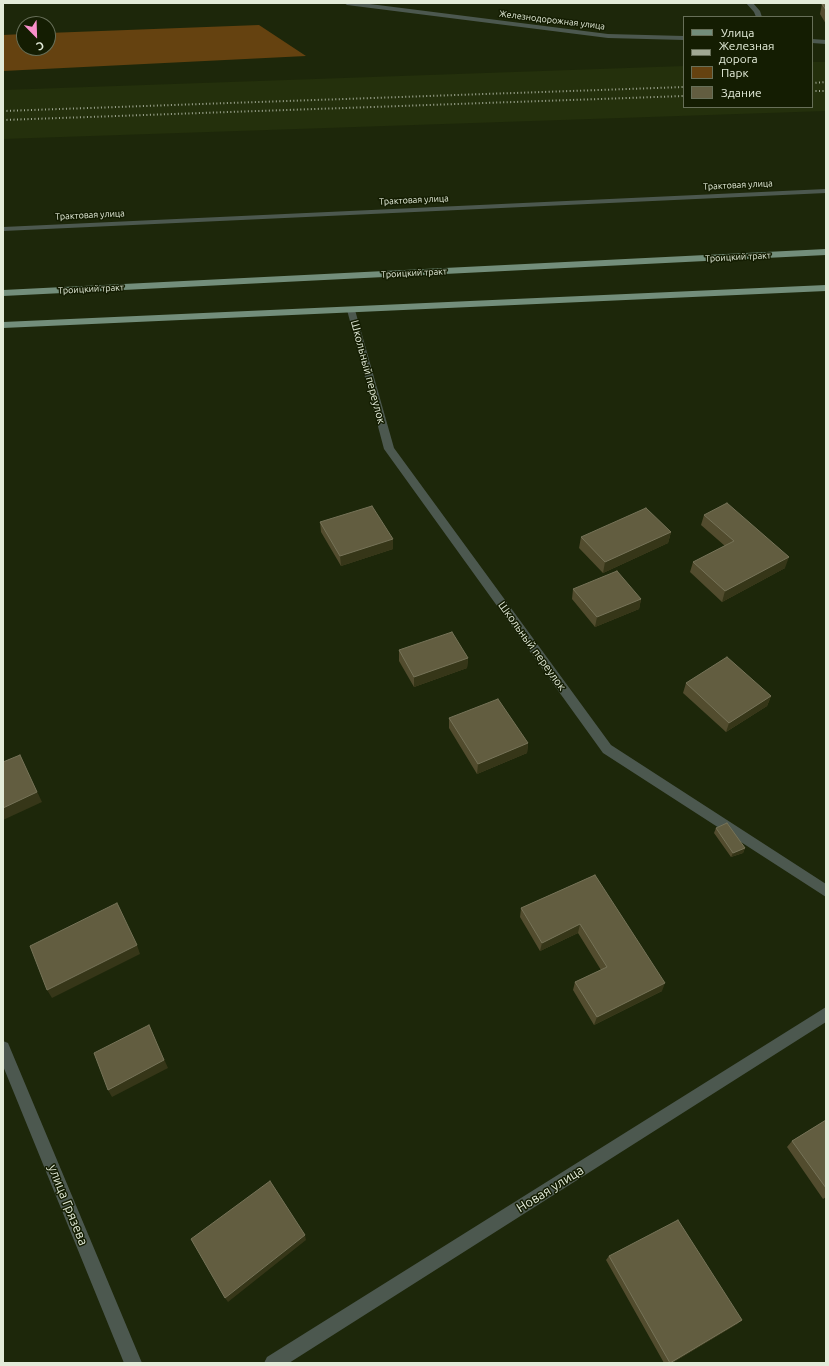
<!DOCTYPE html>
<html>
<head>
<meta charset="utf-8">
<style>
	body { margin:0 }
	#map { position:relative; width:829px; height:1366px; overflow:hidden; background:#1d270a; font-family:Ubuntu,sans-serif }
	canvas { display:block }
	.frame { position:absolute; inset:0; border:4px solid #e3ebd9; pointer-events:none }
	.legend { position:absolute; left:683px; top:16px; width:130px; height:92px; box-sizing:border-box; background:#141d02; border:1px solid #676f58; margin:0; padding:5px 7px; list-style:none; font-size:12px; color:#e3ebd9 }
	.legend li { display:flex; align-items:center; gap:8px; height:20px }
	.legend b { width:20px; border:1px solid #676f58 }
	.north { position:absolute; left:16px; top:16px; width:40px; height:40px; box-sizing:border-box; background:#141d02; border:1px solid #676f58; border-radius:50%; rotate:157deg; font-size:11px; font-weight:700; line-height:16px; text-align:center; color:#e3ebd9 }
	.north::after { content:''; display:block; margin:auto; width:14px; height:18px; background:#f98fca; clip-path:polygon(50% 0,100% 100%,50% 72%,0 100%) }
</style>
</head>
<body>
<div id="map">
<canvas width="829" height="1366"></canvas>
<div class="frame"></div>
<ul class="legend">
<li><b style="height:5px;background:#738e7b"></b>Улица</li>
<li><b style="height:5px;background:#a0a893"></b>Железная дорога</li>
<li><b style="height:11px;background:#654210"></b>Парк</li>
<li><b style="height:11px;background:#625d40"></b>Здание</li>
</ul>
<div class="north">С</div>
</div>
<script>
const g = document.querySelector('canvas').getContext('2d');
g.lineJoin = 'round';
function fillPath(path, color) { g.fillStyle = color; g.fill(path, 'evenodd'); }
const toPath = rows => new Path2D(rows.map(r => 'M' + r).join(''));
function strokePath(path, color, width, dash) { g.strokeStyle = color; g.lineWidth = width; g.lineCap = dash ? 'butt' : 'round'; g.setLineDash(dash || []); g.stroke(path); }
function label(font, color, halo, rows, align = 'center') {
  g.font = font + ' Ubuntu,sans-serif'; g.lineWidth = 3; g.setLineDash([]); g.textBaseline = 'middle'; g.strokeStyle = halo; g.fillStyle = color; for (const [text, x, y, turn = 0] of rows) {
    g.save(); g.translate(x, y); g.rotate((+turn || 0) * Math.PI / 180); g.textAlign = isNaN(turn) ? turn : align; if (halo) g.strokeText(text, 0, 0); g.fillText(text, 0, 0); g.restore();
  }
}
const built = toPath([
	[812,62,826,62,826,111,3,139,3,90,684,66,684,107,812,107]
]);
const green = toPath([
	[259,25,306,56,3,71,3,35,24,34,24,48,48,48,48,33]
]);
const minor = toPath([
	[344,3,362,3,608,34,684,36,684,40,608,38,347,5,344,3],
	[746,3,753,3,760,11,762,17,756,17,754,12,746,3],
	[812,39,826,40,826,44,812,43,812,39],
	[826,189,826,193,3,231,3,227,826,189],
	[351,307,355,310,394,448,611,745,826,884,826,897,603,753,384,449,347,310,351,307],
	[826,1007,826,1022,289,1363,264,1363,267,1357,826,1007],
	[3,1041,8,1043,142,1363,124,1363,3,1066,3,1041]
]);
const major = toPath([
	[826,249,826,255,3,296,3,290,826,249],
	[826,285,826,291,3,328,3,322,826,285]
]);
const rail = toPath([
	[812,83,826,82],
	[812,91,826,91],
	[3,111,684,87],
	[3,120,684,96]
]);
const wall = toPath([
	[822,4,826,4,826,24,820,14],
	[704,515,785,568,722,602,690,572,693,562,725,546,701,525],
	[320,522,393,549,341,566,321,532],
	[671,532,668,543,603,573,579,548,581,537],
	[573,589,641,599,639,609,595,627,572,599],
	[399,650,468,658,467,668,414,687,399,661],
	[686,683,771,696,767,706,726,732,683,693],
	[449,718,528,743,527,753,477,774,449,728],
	[716,828,745,848,743,853,731,857,714,833],
	[595,875,662,991,594,1025,573,990,575,982,601,970,578,933,540,951,520,917,521,908],
	[826,1120,826,1197,823,1199,787,1147,792,1141],
	[609,1256,742,1320,737,1324,672,1363,664,1363,606,1260]
]);
const shadedWall = toPath([
	[671,532,668,543,603,573,605,562],
	[393,539,393,549,341,566,340,556],
	[789,557,785,568,722,602,725,591],
	[641,599,639,609,595,627,597,617],
	[468,658,467,668,414,687,414,677],
	[771,696,767,706,726,732,729,723],
	[528,743,527,753,477,774,478,764],
	[24,764,42,802,3,820,3,808],
	[745,848,743,853,731,857,733,853],
	[580,924,578,933,540,951,542,943],
	[137,945,140,954,52,998,47,990],
	[665,983,662,991,594,1025,597,1017],
	[149,1025,168,1068,112,1097,108,1090],
	[305,1235,306,1240,228,1302,225,1298],
	[742,1320,737,1324,672,1363,670,1363]
]);
const building = toPath([
	[822,4,826,4,826,10,822,4],
	[727,503,789,557,725,591,693,562,734,541,704,515,727,503],
	[372,506,393,539,340,556,320,522,372,506],
	[646,508,671,532,605,562,581,537,646,508],
	[617,571,641,599,597,617,573,589,617,571],
	[452,632,468,658,414,677,399,650,452,632],
	[727,657,771,696,729,723,686,683,727,657],
	[498,699,528,743,478,764,449,718,498,699],
	[20,755,37,792,3,808,3,762,20,755],
	[727,823,745,848,733,853,716,828,727,823],
	[595,875,665,983,597,1017,575,982,607,967,580,924,542,943,521,908,595,875],
	[117,903,137,945,47,990,30,946,117,903],
	[149,1025,164,1060,108,1090,94,1053,149,1025],
	[826,1120,826,1188,792,1141,826,1120],
	[270,1181,305,1235,225,1298,191,1239,270,1181],
	[678,1220,742,1320,670,1363,609,1256,678,1220]
]);
const farStreetnames = [
	["Железнодорожная улица",552,20,7],
	["Трактовая улица",738,185,-3],
	["Трактовая улица",414,200,-3],
	["Трактовая улица",90,215,-3],
	["Троицкий тракт",738,257,-3],
	["Троицкий тракт",414,273,-3],
	["Троицкий тракт",91,289,-3]
];
const streetNames = [
	["Школьный переулок",368,372,75],
	["Школьный переулок",532,646,54]
];
const nearStreetnames = [
	["Новая улица",550,1189,-32],
	["улица Грязева",68,1205,68]
];
fillPath(built, '#24300c');
fillPath(green, '#654210');
fillPath(minor, '#4c584f');
fillPath(major, '#738e7b');
strokePath(rail, '#a0a893', 2, [1, 2.5]);
fillPath(wall, '#524c2e');
fillPath(shadedWall, '#363618');
fillPath(building, '#625d40');
strokePath(building, '#767358', 1);
label('9px', '#e3ebd9', '#141d02', farStreetnames);
label('11px', '#e3ebd9', '#141d02', streetNames);
label('13px', '#e3ebd9', '#141d02', nearStreetnames);
</script>
</body>
</html>
